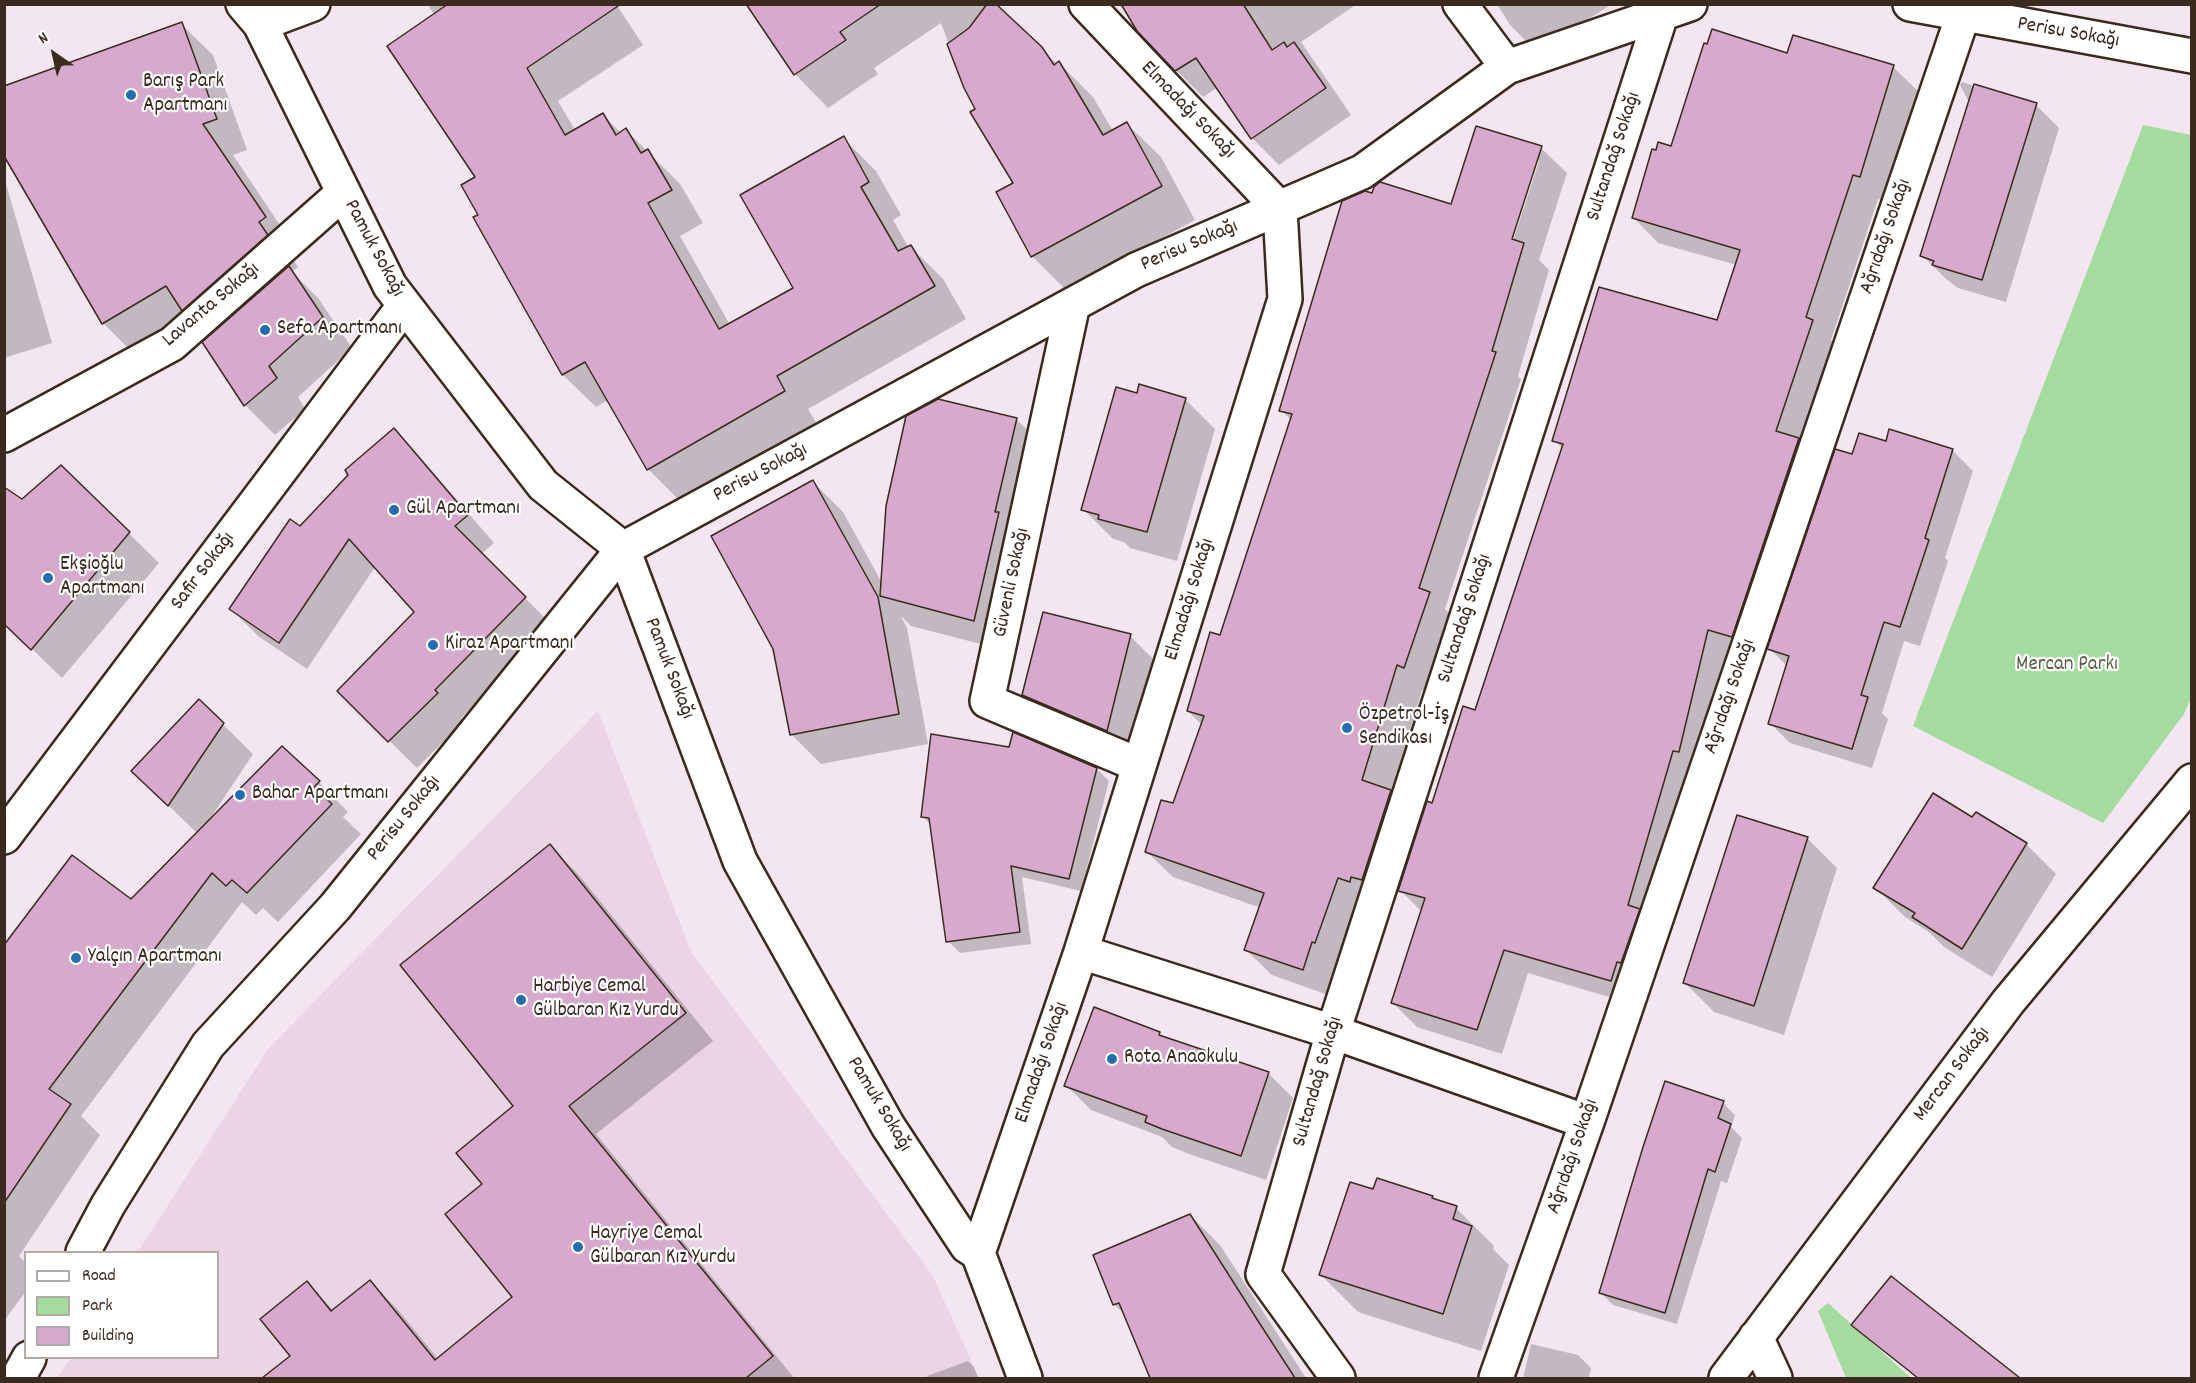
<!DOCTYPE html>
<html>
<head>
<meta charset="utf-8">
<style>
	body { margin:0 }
	#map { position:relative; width:2196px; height:1383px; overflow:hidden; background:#f3e6f0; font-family:Dekko,sans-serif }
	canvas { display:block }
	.frame { position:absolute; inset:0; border:6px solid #3b2a1e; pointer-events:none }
	.legend { position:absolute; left:24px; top:1251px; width:195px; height:108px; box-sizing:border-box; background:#fff; border:2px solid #b1aaa5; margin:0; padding:8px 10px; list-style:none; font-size:18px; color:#3b2a1e }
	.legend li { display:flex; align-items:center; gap:12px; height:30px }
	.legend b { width:30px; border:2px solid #b1aaa5 }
	.north { position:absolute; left:24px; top:24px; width:60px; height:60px; -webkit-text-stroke:4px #fff; paint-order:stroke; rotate:326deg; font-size:16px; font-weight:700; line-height:24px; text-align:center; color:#3b2a1e }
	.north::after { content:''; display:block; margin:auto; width:21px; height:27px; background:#3b2a1e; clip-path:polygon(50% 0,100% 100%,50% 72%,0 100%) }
</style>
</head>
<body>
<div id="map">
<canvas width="2196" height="1383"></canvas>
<div class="frame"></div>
<ul class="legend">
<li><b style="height:8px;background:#fff"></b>Road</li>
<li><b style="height:16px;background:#a4db9f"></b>Park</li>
<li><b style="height:16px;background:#d7aacd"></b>Building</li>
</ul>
<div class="north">N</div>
</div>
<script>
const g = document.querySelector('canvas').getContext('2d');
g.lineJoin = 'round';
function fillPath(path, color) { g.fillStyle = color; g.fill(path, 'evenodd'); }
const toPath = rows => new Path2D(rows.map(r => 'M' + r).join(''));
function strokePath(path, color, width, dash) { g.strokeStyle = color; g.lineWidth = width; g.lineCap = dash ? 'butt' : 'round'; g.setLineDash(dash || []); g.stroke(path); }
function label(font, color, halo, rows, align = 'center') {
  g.font = font + ' Dekko,sans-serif'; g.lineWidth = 4.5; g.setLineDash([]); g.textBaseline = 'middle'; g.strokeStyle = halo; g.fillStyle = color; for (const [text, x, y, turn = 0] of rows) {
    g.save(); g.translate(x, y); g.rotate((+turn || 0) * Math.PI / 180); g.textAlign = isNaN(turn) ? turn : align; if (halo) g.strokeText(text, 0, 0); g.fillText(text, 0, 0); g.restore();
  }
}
const built = toPath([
	[598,711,691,952,933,1276,979,1378,57,1378,71,1358,218,1358,218,1252,138,1252,268,1049]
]);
const green = toPath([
	[2143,125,2191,135,2191,698,2184,714,2103,823,1913,726],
	[1828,1303,1911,1378,1846,1378,1818,1311]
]);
const shadow = toPath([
	[433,4,616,4,643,45,558,101,575,130,603,115,621,133,626,130,680,184,703,223,680,236,730,325,795,289,843,138,876,171,901,215,893,220,909,248,911,247,943,279,966,319,808,409,817,424,681,502,648,469,608,400,596,407,563,375,475,218,480,215,477,177,435,15,429,7],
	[748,4,993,4,1057,64,1059,63,1093,97,1113,131,1127,124,1161,157,1195,220,1066,290,1032,256,1016,184,965,88,941,23,874,68,878,74,828,108,795,74],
	[1118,4,1357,4,1301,42,1351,115,1279,165,1252,138,1218,87,1203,97,1176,70,1127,12],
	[1497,4,1612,4,1537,52,1510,25],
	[181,24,213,55,247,150,233,155,296,249,289,254,298,267,292,272,318,298,352,348,298,397,305,409,275,435,245,405,204,343,210,337,193,320,134,354,103,323],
	[1788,55,1893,67,1918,91,1884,201,1878,199,1831,340,1837,346,1636,1005,1528,973,1502,1054,1417,1027,1392,1002,1422,912,1400,890,1433,805,1476,712,1563,449,1554,440,1718,322,1737,265,1658,243,1634,218,1672,148],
	[1962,82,2036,105,2059,128,2006,302,1958,288,1946,279,1922,255,1970,104,1960,85],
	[1541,148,1567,173,1539,260,1549,270,1518,376,1521,379,1445,609,1455,619,1429,692,1422,690,1392,792,1416,817,1328,995,1272,975,1246,950,1261,908,1173,877,1147,852,1174,805,1202,725,1188,711,1221,637,1291,420,1281,410,1452,206],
	[1536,161,1539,161,1511,247,1508,246],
	[4,177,52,343,4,358],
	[1138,395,1185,399,1215,429,1177,561,1130,548,1124,542,1113,539,1083,509],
	[938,401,1017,420,1047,449,1004,650,911,626,901,616,907,628,928,744,821,764,791,734,813,482,843,512,882,583],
	[394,430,421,458,494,543,481,554,552,625,461,718,464,721,417,768,339,691,416,613,375,567,307,669,258,636,231,609,301,528],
	[1890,431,1953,451,1973,471,1945,558,1948,561,1920,646,1904,641,1882,713,1888,719,1872,768,1790,743,1770,723,1787,666,1769,648,1853,456,1887,443],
	[61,467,159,563,62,678,4,622,22,501],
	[1130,636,1160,666,1136,760,1054,725,1024,695],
	[199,701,253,754,208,822,319,782,348,812,343,817,361,834,278,922,263,908,256,915,242,902,81,1116,100,1135,19,1256,26,1263,26,1291,4,1321,4,947,131,901,198,834,133,771],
	[1010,749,1097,769,1109,781,1081,891,1022,877,1031,944,960,953,948,941,931,825,923,817],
	[1976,814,2026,844,2056,874,1992,977,1944,947,1929,932,1905,917,1875,887,1972,819],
	[1807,838,1837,868,1784,1035,1714,1012,1684,982],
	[550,846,578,874,713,1041,596,1134,794,1378,264,1378,292,1356,307,1283,334,1311,370,1282,398,1310,438,1359,514,1297,484,1184,515,1107],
	[1095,1009,1160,1034,1164,1039,1268,1073,1293,1098,1266,1180,1189,1154,1172,1147,1162,1137,1091,1110,1066,1085],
	[1723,1103,1735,1115,1731,1127,1742,1138,1727,1183,1721,1181,1677,1324,1613,1305,1601,1293],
	[1374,1191,1432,1197,1436,1201,1456,1208,1494,1246,1493,1249,1509,1265,1481,1351,1358,1312,1320,1274],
	[1190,1215,1220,1245,1306,1378,1153,1378,1126,1316,1114,1304],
	[1892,1278,2018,1378,1917,1378,1853,1325],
	[1531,1344,1578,1355,1591,1368,1589,1378,1523,1378],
	[968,1361,974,1367,978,1378,928,1378,927,1376]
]);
const building = toPath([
	[448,4,621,4,527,68,565,135,603,113,616,135,626,128,641,153,648,149,672,190,648,203,719,329,793,288,740,195,844,136,869,182,861,187,898,251,911,245,935,286,777,376,785,391,647,470,585,362,562,375,473,217,478,215,461,185,475,177,387,46,448,4],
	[746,4,881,4,840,32,846,40,794,75,746,4],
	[987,4,996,4,1042,47,1054,65,1059,61,1103,135,1127,122,1162,186,1031,257,996,192,1013,183,970,112,975,109,964,88,947,44,969,28,987,4],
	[1121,4,1243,4,1272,50,1284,42,1287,47,1294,42,1326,88,1251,139,1196,58,1175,71,1137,31,1121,4],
	[182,22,217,119,203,124,266,217,259,222,268,235,182,311,166,286,102,324,4,156,4,86,182,22],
	[1712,29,1787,53,1793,35,1894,65,1860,177,1853,175,1806,317,1813,320,1776,431,1799,438,1732,637,1708,630,1679,752,1673,751,1628,905,1640,909,1621,963,1617,962,1611,981,1504,950,1477,1030,1391,1003,1425,898,1398,891,1427,801,1432,803,1463,706,1475,710,1563,444,1552,441,1599,287,1717,320,1740,250,1632,218,1652,149,1656,150,1658,142,1671,146,1704,43,1707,44,1712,29],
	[1974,84,2037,103,1982,280,1932,265,1934,261,1920,256,1974,84],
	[1476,126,1542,146,1512,239,1524,243,1492,351,1496,352,1419,588,1430,592,1404,668,1397,665,1362,780,1391,790,1362,880,1351,877,1350,882,1338,878,1315,943,1312,942,1303,970,1244,950,1264,893,1145,852,1161,800,1173,803,1204,716,1187,711,1210,632,1220,635,1292,414,1279,411,1342,201,1365,191,1372,193,1374,187,1380,182,1451,204,1476,126],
	[289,266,323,317,269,366,277,378,244,406,202,342,289,266],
	[1139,384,1186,398,1147,532,1098,519,1099,515,1081,510,1116,387,1137,393,1139,384],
	[938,399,1017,418,995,512,999,512,974,621,880,596,886,506,906,416,938,399],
	[394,428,468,515,455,526,526,597,435,690,438,693,388,742,337,691,414,612,349,539,279,643,229,609,290,519,300,526,348,475,345,470,394,428],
	[1889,429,1953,449,1925,538,1929,540,1900,627,1884,622,1861,695,1868,697,1852,749,1768,724,1789,656,1767,649,1835,449,1852,454,1859,433,1886,441,1889,429],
	[61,465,130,532,31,650,4,624,4,487,22,499,61,465],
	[813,480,878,597,899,714,790,735,773,649,711,536,813,480],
	[1043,612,1131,634,1107,731,1022,695,1043,612],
	[199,699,224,723,168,806,131,771,199,699],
	[1013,732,1097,768,1069,879,1011,866,1020,932,946,942,929,818,921,817,931,734,1009,747,1013,732],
	[282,746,320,781,314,787,332,804,247,893,232,880,226,886,212,873,49,1089,71,1104,4,1203,4,945,72,855,131,899,282,746],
	[1933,793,1972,817,1976,812,2027,843,1962,949,1912,917,1915,913,1873,888,1933,793],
	[1737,815,1808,837,1754,1006,1683,983,1737,815],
	[550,844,686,1013,569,1106,773,1356,746,1378,262,1378,290,1356,260,1319,307,1281,331,1311,370,1280,435,1360,512,1297,445,1214,482,1184,456,1153,513,1106,400,965,550,844],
	[1094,1007,1160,1032,1159,1035,1269,1072,1241,1156,1162,1129,1145,1122,1147,1116,1064,1086,1094,1007],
	[1665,1081,1724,1101,1718,1118,1731,1124,1715,1172,1708,1169,1665,1313,1599,1293,1643,1147,1665,1081],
	[1377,1178,1433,1196,1432,1198,1457,1206,1453,1219,1472,1226,1443,1314,1319,1275,1350,1182,1373,1189,1377,1178],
	[1190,1214,1260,1324,1295,1378,1150,1378,1119,1303,1113,1305,1093,1255,1190,1214],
	[1891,1276,2020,1378,1918,1378,1851,1325,1891,1276]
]);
const minor = toPath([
	[243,4,260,24,390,286,543,485,623,549,740,861,888,1126,967,1246,978,1253,1025,1378],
	[1460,4,1507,67],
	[1910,4,2192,56],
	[260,24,313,4],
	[1073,304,987,701,1139,765],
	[4,435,172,344,343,193],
	[4,837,404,306],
	[1081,952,1333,1032,1587,1122],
	[83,1252,108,1205,208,1045,335,907,623,549,1136,270,1362,172,1507,67,1690,4],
	[978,1253,1081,952,1285,299,1280,209,1086,4],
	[1756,1337,1775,1378],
	[18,1378,29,1358],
	[1338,1378,1263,1274,1333,1032,1661,15],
	[1496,1378,1587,1122,1963,15],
	[1726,1378,2008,1002,2192,781]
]);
const markers = [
	[131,95,6,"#1f6fb2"],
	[265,330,6,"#1f6fb2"],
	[394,510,6,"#1f6fb2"],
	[48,578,6,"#1f6fb2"],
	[433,645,6,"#1f6fb2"],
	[1347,728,6,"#1f6fb2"],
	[240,795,6,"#1f6fb2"],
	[76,958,6,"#1f6fb2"],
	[521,1000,6,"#1f6fb2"],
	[1112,1059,6,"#1f6fb2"],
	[578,1247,6,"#1f6fb2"]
];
const streetNames = [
	["Perisu Sokağı",2068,34,10],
	["Elmadağı Sokağı",1187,111,46],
	["Sultandağ Sokağı",1615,157,-72],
	["Ağrıdağı Sokağı",1887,237,-71],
	["Perisu Sokağı",1190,247,-23],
	["Pamuk Sokağı",373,249,62],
	["Lavanta Sokağı",212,306,-40],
	["Perisu Sokağı",761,474,-28],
	["Safir Sokağı",204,572,-53],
	["Güvenli Sokağı",1013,583,-78],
	["Elmadağı Sokağı",1191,600,-73],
	["Sultandağ Sokağı",1466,619,-72],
	["Pamuk Sokağı",668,669,69],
	["Ağrıdağı Sokağı",1731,697,-71],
	["Perisu Sokağı",405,819,-51],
	["Elmadağı Sokağı",1043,1063,-71],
	["Mercan Sokağı",1953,1075,-53],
	["Sultandağ Sokağı",1319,1082,-74],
	["Pamuk Sokağı",878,1105,59],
	["Ağrıdağı Sokağı",1574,1157,-71]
];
const poiNames = [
	["Barış Park",143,83],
	["Apartmanı",143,107],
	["Sefa Apartmanı",277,330],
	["Gül Apartmanı",406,510],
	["Ekşioğlu",60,566],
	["Apartmanı",60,590],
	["Kiraz Apartmanı",445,645],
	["Özpetrol-İş",1359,716],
	["Sendikası",1359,740],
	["Bahar Apartmanı",252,795],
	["Yalçın Apartmanı",88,958],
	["Harbiye Cemal",533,988],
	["Gülbaran Kız Yurdu",533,1012],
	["Rota Anaokulu",1124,1059],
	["Hayriye Cemal",590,1235],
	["Gülbaran Kız Yurdu",590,1259]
];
const parkNames = [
	["Mercan Parkı",2067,666]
];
fillPath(built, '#ebd4e6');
fillPath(green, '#a4db9f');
fillPath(shadow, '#0003');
fillPath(building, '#d7aacd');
strokePath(building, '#3b2a1e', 1.5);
strokePath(minor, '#3b2a1e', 38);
strokePath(minor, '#fff', 33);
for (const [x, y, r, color] of markers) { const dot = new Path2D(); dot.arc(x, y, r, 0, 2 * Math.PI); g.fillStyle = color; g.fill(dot); strokePath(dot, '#fff', 2); }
label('21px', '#3b2a1e', '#fff', streetNames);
label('21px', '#3b2a1e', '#fff', poiNames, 'left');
label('21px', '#5a5f45', '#fff', parkNames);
</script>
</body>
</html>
